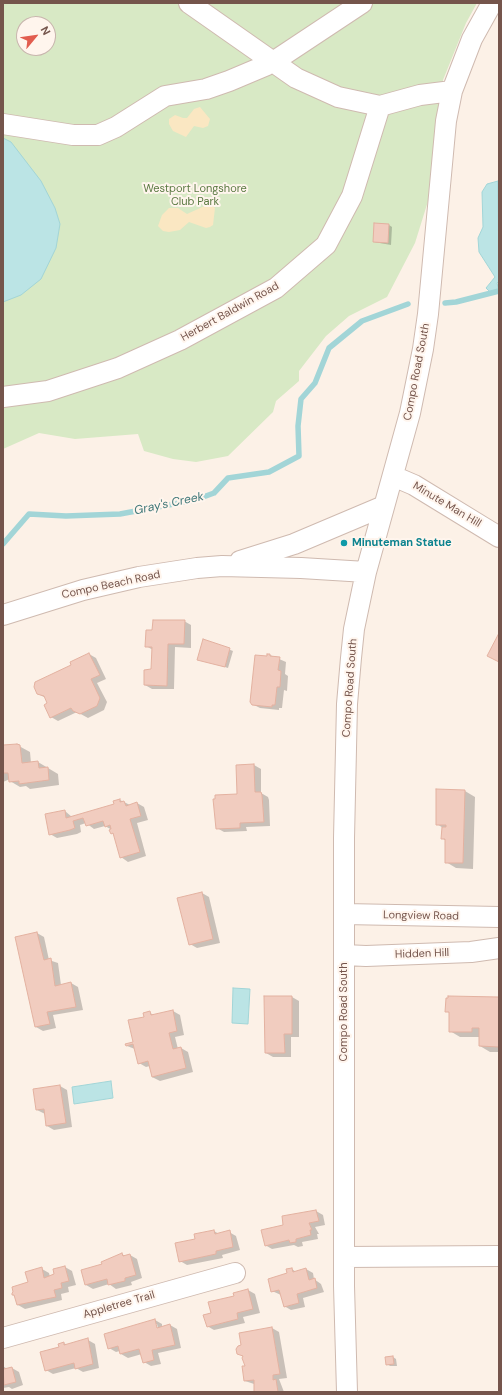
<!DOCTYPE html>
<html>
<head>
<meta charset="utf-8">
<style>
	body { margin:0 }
	#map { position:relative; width:502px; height:1395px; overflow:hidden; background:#fcf1e7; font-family:"DM Sans",sans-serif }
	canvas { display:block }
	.frame { position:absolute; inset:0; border:4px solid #75554c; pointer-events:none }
	.north { position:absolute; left:16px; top:16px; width:40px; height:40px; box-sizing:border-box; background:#fff5ed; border:1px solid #c8b5ad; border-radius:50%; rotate:61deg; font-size:11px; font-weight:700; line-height:16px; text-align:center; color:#75554c }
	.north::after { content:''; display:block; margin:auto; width:14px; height:18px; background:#e25d4f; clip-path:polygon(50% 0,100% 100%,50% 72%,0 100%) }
</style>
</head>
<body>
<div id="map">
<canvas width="502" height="1395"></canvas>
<div class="frame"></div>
<div class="north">N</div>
</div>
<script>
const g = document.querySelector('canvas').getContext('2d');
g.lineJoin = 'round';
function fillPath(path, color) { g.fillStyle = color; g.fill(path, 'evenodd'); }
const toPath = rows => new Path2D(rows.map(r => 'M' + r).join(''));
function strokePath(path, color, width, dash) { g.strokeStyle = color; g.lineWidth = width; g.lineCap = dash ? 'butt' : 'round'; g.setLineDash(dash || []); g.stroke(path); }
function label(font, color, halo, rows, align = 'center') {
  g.font = font + ' "DM Sans",sans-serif'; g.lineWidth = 4; g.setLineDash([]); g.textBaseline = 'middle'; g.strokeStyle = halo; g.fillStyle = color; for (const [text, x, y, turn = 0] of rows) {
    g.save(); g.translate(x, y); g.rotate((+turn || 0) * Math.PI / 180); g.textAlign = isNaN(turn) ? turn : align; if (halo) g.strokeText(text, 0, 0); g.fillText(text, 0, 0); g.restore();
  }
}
const green = toPath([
	[3,3,477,3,466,23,443,80,429,198,415,243,387,297,349,316,326,336,299,371,299,381,276,401,273,412,228,456,196,462,173,459,144,451,138,434,75,439,39,433,3,449],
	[24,24,48,24,48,48,24,48]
]);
const sand = toPath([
	[200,107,210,119,208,126,203,128,194,126,186,137,173,131,169,124,169,119,175,115,183,118,187,118,194,109],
	[209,204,215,208,213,225,210,227,206,228,189,222,180,230,169,232,163,231,158,226,162,215,169,208,178,208,187,214]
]);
const water = toPath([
	[3,138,11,142,41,181,55,208,60,224,56,248,41,279,21,295,3,302,3,138],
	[498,181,499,281,497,283,499,291,492,294,486,288,495,277,479,252,478,238,483,227,482,192,487,184,498,181],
	[233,988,250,989,248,1024,232,1023,233,988],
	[111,1081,113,1098,74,1104,72,1087,111,1081]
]);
const shadow = toPath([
	[389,225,392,227,391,245,374,242],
	[184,621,191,625,191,648,175,647,174,689,152,689,145,685,152,670,153,650,146,646],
	[204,640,233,651,228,668,199,659],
	[89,654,96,658,106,679,97,683,107,702,104,710,88,718,77,712,58,721,51,717,46,698,38,694],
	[270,655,286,662,285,674,288,676,287,691,284,690,282,708,279,708,279,710,260,708,252,704],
	[3,746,19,746,30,752,31,763,38,762,58,774,59,785,30,789,26,786,20,787,10,781,10,779,3,782],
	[254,765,261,769,261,793,268,797,269,800,270,826,246,827,247,831,224,832,217,828,238,795],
	[465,791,475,797,473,869,456,868,446,862,446,841,442,838,443,828,437,824],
	[120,800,130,805,137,803,144,807,148,820,137,823,146,856,128,862,121,857,114,834,111,833,112,830,105,826,94,829,86,823,80,825,81,832,77,834,57,838,50,834,65,811,72,817,116,805],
	[202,893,209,897,220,943,197,948,190,944],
	[37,933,44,937,49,960,58,963,61,985,71,983,78,987,83,1010,53,1015,56,1028,43,1031,36,1027],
	[292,997,299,1001,299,1037,291,1037,291,1057,273,1057,266,1053],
	[499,998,499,1052,490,1052,480,1046,480,1037,460,1037,450,1031,450,1013,446,1011],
	[173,1011,180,1015,184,1035,175,1037,178,1049,181,1048,188,1052,193,1072,160,1081,152,1077,150,1066,146,1067,139,1063,135,1049,127,1046,134,1043,145,1017,150,1013,154,1015],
	[60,1086,67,1090,72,1127,54,1130,47,1126,45,1114,37,1110],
	[316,1211,323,1215,325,1225,315,1227,319,1234,317,1234,318,1239,302,1242,303,1246,298,1247,294,1245,272,1249,265,1245],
	[214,1231,219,1234,229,1232,236,1236,240,1250,222,1255,223,1258,187,1265,180,1261,196,1239,196,1235],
	[122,1254,125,1256,130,1255,137,1259,142,1278,131,1282,132,1285,116,1289,109,1284,93,1289,86,1285,103,1265,112,1260,111,1258],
	[65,1267,72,1271,76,1285,68,1287,69,1292,61,1294,62,1300,25,1309,18,1305,15,1296,13,1295,29,1283,42,1269,49,1273,50,1277],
	[292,1269,296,1272,306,1269,313,1273,314,1279,321,1284,324,1292,303,1298,305,1307,291,1310,284,1306,281,1295,272,1291],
	[248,1290,255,1294,260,1313,243,1317,245,1323,214,1330,207,1326,212,1313,235,1296],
	[155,1320,162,1324,162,1327,170,1325,177,1329,181,1348,158,1353,161,1364,151,1366,144,1362,142,1354,128,1358,121,1354,120,1351,116,1352,109,1348],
	[155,1324,157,1324,159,1332],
	[272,1328,279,1332,287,1378,279,1379,284,1392,256,1392,254,1384,245,1381,247,1367,244,1357,238,1353,242,1346,240,1333],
	[88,1340,95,1344,99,1368,83,1372,76,1368,53,1374,46,1370,64,1343,67,1345],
	[393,1357,396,1359,397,1366,390,1366,387,1364],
	[3,1366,7,1369,12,1368,19,1372,23,1385,12,1389,9,1387,3,1388]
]);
const stream = toPath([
	[445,303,456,302,499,291],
	[3,544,29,514,66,516,120,514,195,500,214,493,228,478,269,472,299,456,298,426,301,399,315,383,329,348,362,321,408,304]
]);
const building = toPath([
	[374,223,389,224,388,243,373,242,374,223],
	[153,620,185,620,184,644,168,644,167,686,144,685,144,670,151,669,152,647,145,647,146,630,152,630,153,620],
	[499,633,499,662,487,656,499,633],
	[203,639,230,648,225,667,197,660,203,639],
	[89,653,100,675,91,679,100,698,97,706,80,714,73,711,71,708,50,718,44,705,47,703,44,696,37,694,34,687,35,682,71,665,70,662,89,653],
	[267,654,270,654,270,656,280,657,278,670,281,671,280,687,277,687,275,705,272,705,272,707,252,705,250,702,255,655,267,656,267,654],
	[17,744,20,745,22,763,38,761,39,768,48,767,49,780,19,784,19,781,9,782,8,773,3,773,3,745,17,744],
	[254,764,255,792,261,792,262,795,264,822,240,823,240,828,216,829,213,799,215,799,215,795,237,794,236,765,254,764],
	[436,789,465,790,463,863,445,863,445,839,441,839,442,827,446,827,446,825,436,825,436,789],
	[120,799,120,802,124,801,126,806,137,802,141,816,130,819,140,852,120,858,113,833,111,834,109,830,111,829,110,825,105,827,103,821,86,826,83,818,73,821,75,828,70,830,49,835,45,814,65,810,66,818,114,804,113,801,120,799],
	[202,892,213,939,189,945,177,898,202,892],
	[37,932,44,960,51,958,55,986,71,982,76,1007,47,1012,50,1024,35,1027,15,937,37,932],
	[264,996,292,996,292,1034,284,1034,285,1053,265,1053,264,996],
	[448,996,499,997,499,1047,479,1046,479,1028,472,1028,472,1032,449,1032,449,1012,445,1012,446,998,448,998,448,996],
	[173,1010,177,1031,169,1033,173,1049,181,1047,186,1068,152,1077,148,1061,138,1064,133,1044,126,1046,125,1044,133,1042,128,1020,144,1017,143,1013,150,1011,151,1015,173,1010],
	[60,1085,66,1123,46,1126,44,1109,36,1110,33,1089,60,1085],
	[316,1210,319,1221,309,1223,312,1230,310,1230,311,1235,296,1239,296,1242,290,1243,289,1240,265,1246,261,1230,283,1225,282,1216,316,1210],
	[214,1230,215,1234,230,1230,233,1247,216,1251,216,1254,179,1262,175,1243,195,1239,194,1234,214,1230],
	[122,1253,123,1256,130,1254,136,1275,125,1278,125,1281,108,1285,107,1279,85,1285,81,1270,102,1264,101,1262,122,1253],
	[65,1266,69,1281,61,1283,62,1288,54,1290,56,1297,17,1305,14,1295,12,1295,12,1293,13,1292,12,1287,28,1282,25,1272,42,1267,44,1278,54,1274,53,1269,65,1266],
	[292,1268,293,1272,306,1268,309,1280,315,1278,317,1288,297,1294,299,1303,284,1307,279,1290,271,1292,268,1279,287,1273,286,1269,292,1268],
	[248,1289,253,1309,237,1313,238,1319,207,1327,203,1315,211,1313,208,1302,234,1296,233,1293,248,1289],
	[155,1319,157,1328,170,1324,175,1345,152,1350,154,1360,143,1363,139,1349,120,1354,118,1346,108,1349,104,1334,155,1319],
	[272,1327,280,1374,273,1375,273,1380,276,1379,278,1392,254,1392,254,1380,244,1381,242,1366,245,1366,242,1358,243,1356,237,1354,236,1349,238,1346,241,1345,239,1333,272,1327],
	[88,1338,93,1364,75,1369,74,1363,45,1371,40,1352,59,1347,58,1344,64,1342,64,1345,88,1338],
	[393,1356,394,1364,386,1365,385,1357,393,1356],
	[3,1367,4,1369,12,1367,16,1382,4,1385,3,1367]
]);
const minor = toPath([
	[189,3,296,78,338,97,380,106],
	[279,58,362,3],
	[3,124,73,135,98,135,116,127,165,96,206,89,229,81,267,65],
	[3,397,48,391,118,368,180,340,276,288,326,245,352,196,380,106,420,95,452,91],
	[393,476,414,485,499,537],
	[240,561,294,544,384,506],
	[3,615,83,590,139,577,197,568,222,566,301,568,366,572],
	[344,914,499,917],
	[344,955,366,956,471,952,499,948],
	[345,1257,498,1256],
	[3,1338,235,1273],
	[347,1392,344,1286,344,838,347,704,351,658,354,629,366,572,410,413,423,349,428,314,446,121,452,91,472,39,492,3]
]);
const markers = [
	[344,543,4,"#0f9aa8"]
];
const parkNames = [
	["Westport Longshore",195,189],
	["Club Park",195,202]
];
const streetNames = [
	["Herbert Baldwin Road",230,312,-29],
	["Compo Road South",417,372,-79],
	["Minute Man Hill",447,505,31],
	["Compo Beach Road",111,585,-12],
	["Compo Road South",350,688,-86],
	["Longview Road",421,916,1],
	["Hidden Hill",422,954,-2],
	["Compo Road South",344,1012,-90],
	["Appletree Trail",119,1305,-16]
];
const cultureNames = [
	["Minuteman Statue",352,543]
];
const waterNames = [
	["Gray's Creek",169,504,-12]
];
fillPath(green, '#d8e9c5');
fillPath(sand, '#fae7c2');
fillPath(water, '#bbe4e5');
strokePath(water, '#a2d5d7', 1);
fillPath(shadow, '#0003');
strokePath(stream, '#a2d5d7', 5.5);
fillPath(building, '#f1ccbf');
strokePath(building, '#e3b1a0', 1);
strokePath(minor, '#cfbab0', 22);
strokePath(minor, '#fff', 20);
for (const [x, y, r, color] of markers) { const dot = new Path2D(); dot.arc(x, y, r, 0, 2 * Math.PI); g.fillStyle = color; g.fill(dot); strokePath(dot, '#fff5ed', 1.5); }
label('11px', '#5b7a43', '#fff5ed', parkNames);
label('11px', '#75554c', '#fff5ed', streetNames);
label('bold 11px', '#0d838f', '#fff5ed', cultureNames, 'left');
label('italic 12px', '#407879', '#fff5ed', waterNames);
</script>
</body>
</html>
